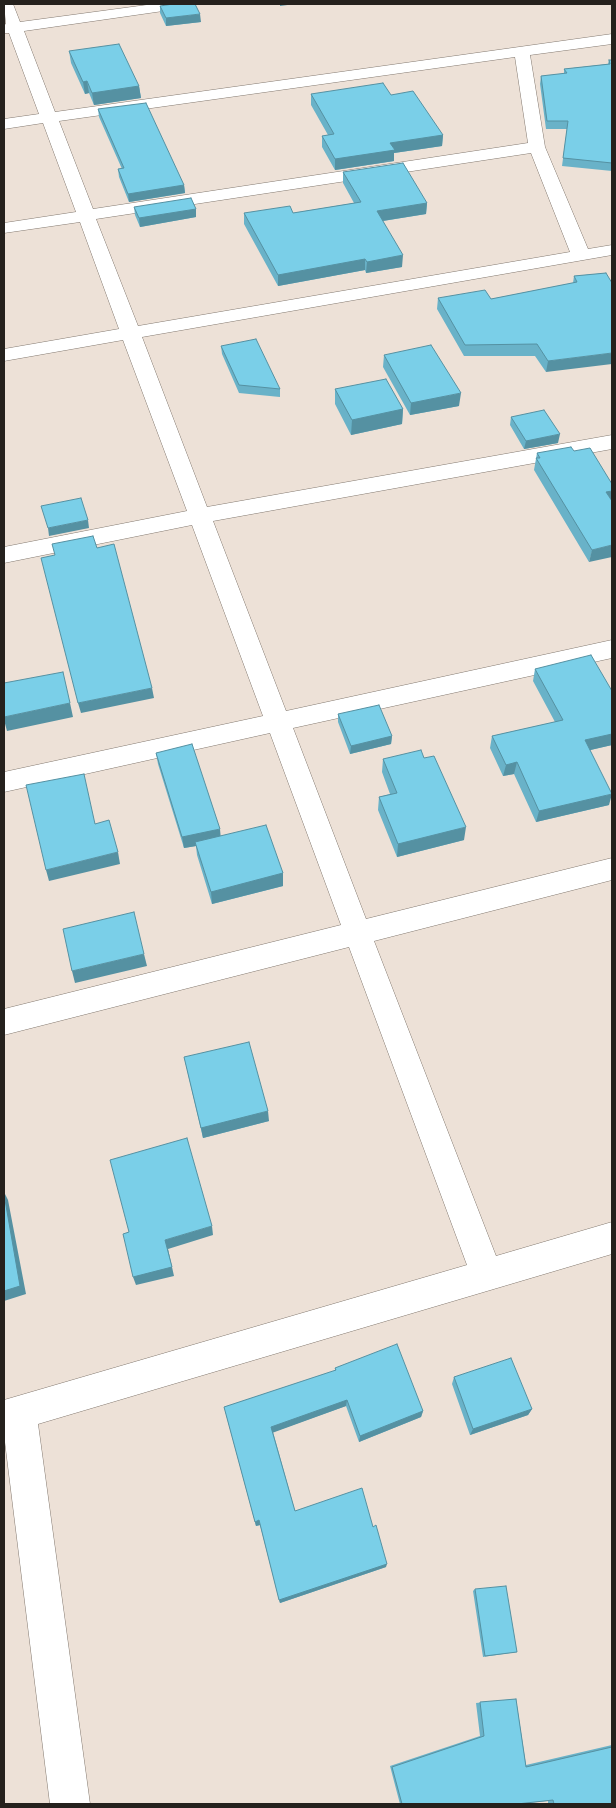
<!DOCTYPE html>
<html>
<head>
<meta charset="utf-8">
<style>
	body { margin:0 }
	#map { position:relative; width:616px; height:1808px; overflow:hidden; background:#ede1d7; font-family:"DM Sans",sans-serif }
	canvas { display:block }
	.frame { position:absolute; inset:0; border:5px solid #25211d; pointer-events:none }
</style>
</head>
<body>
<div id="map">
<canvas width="616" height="1808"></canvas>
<div class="frame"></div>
</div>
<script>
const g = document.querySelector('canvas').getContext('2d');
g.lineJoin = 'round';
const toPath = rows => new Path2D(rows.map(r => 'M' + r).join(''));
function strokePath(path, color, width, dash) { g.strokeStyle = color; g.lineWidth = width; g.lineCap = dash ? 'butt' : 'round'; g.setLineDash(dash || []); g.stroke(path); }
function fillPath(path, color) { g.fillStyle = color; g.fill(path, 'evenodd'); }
const minor = toPath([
	[4,4,13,4,20,22,154,4,191,4,184,8,24,31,55,112,612,34,612,44,530,55,545,147,588,249,612,245,612,255,142,337,207,507,612,435,612,449,213,521,286,711,612,640,612,658,293,728,366,919,612,858,612,880,374,941,496,1256,612,1222,612,1254,38,1424,90,1804,50,1804,4,1434,4,1400,467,1265,349,947,4,1035,4,1009,341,925,270,733,4,792,4,772,263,716,192,525,4,563,4,547,187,511,123,340,4,361,4,349,119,329,80,222,4,233,4,223,76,212,43,123,4,129,4,119,39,114,9,33,4,33,4,25,6,24,4,4],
	[515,57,528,143,93,209,59,121,515,57],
	[531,153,570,252,138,326,96,219,531,153]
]);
const wall = toPath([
	[160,6,201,22,166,26,160,13],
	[69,51,139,86,141,98,94,105,89,93,85,94,71,63],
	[609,60,612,60,612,171,562,166,567,129,546,129,540,84,541,76,564,74,564,69,608,64],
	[311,94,391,95,443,135,442,146,394,153,394,161,335,170,322,147,322,136,328,135,311,105],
	[98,109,184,185,185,193,129,202,119,177,118,169,122,169,99,117],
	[343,172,427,203,426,214,383,221,402,267,366,273,365,270,278,286,244,224,244,213,293,213,354,203,343,183],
	[134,207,196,209,196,217,140,227,135,215],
	[606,273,546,372,535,356,464,356,437,309,438,298,491,299,573,283,574,276],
	[221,346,280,389,280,397,239,393,222,354],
	[384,355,459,406,410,415,383,367],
	[335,389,403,409,402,424,351,435,335,404],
	[511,417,558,443,524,449,510,425],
	[574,451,612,484,589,562,534,470,537,453],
	[535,669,612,691,612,745,590,750,609,805,536,822,514,774,503,776,490,748,492,736,555,722,533,681],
	[338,714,392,736,391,744,350,754,338,722],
	[156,753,220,836,283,873,283,886,212,904,197,855,196,846,184,848,158,764],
	[424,758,464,840,397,857,378,810,379,797,390,794,382,772,383,759],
	[184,1057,269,1121,203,1138],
	[335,1368,423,1411,421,1417,359,1442,346,1406,273,1432,295,1511,373,1527,386,1567,280,1603,260,1525,256,1526,224,1407,335,1371],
	[454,1377,532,1409,528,1415,470,1435,452,1384],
	[475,1589,517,1652,483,1657,473,1591],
	[516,1699,526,1765,612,1745,612,1804,548,1804,548,1801,517,1804,400,1804,390,1766,480,1736,476,1703]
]);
const shadedWall = toPath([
	[280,4,295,4,280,6],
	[200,14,201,22,166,26,166,18],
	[87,81,89,93,85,94,83,82],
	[139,86,141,98,94,105,92,93],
	[443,135,442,146,394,153,394,161,335,170,335,159,390,143],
	[184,185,185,193,129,202,128,194],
	[427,203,426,214,376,222,377,211],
	[196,209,196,217,140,227,139,218],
	[403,255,402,267,366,273,367,262],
	[365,259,365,270,278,286,278,275],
	[612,353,612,364,546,372,548,361],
	[461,393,459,406,410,415,411,403],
	[403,409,402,424,351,435,352,420],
	[560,434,558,443,524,449,526,441],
	[612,491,612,502,606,492],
	[88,520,89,528,49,536,48,528],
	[612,545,612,557,589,562,592,550],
	[152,688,154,698,81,713,78,703],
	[70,703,73,717,7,731,4,720,4,717],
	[612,734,612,745,582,752,585,740],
	[392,736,391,744,350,754,351,746],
	[517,762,514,774,503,776,506,765],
	[612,794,609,805,536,822,539,811],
	[466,827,464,840,397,857,398,844],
	[220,829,221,840,195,842,196,846,184,848,182,837],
	[118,852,120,864,49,881,46,870],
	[283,873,283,886,212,904,211,892],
	[144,954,147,966,75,983,72,971],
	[268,1111,269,1121,203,1138,201,1128],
	[4,1192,8,1200,26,1294,4,1301],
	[212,1226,213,1235,168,1249,174,1276,136,1285,133,1277,165,1240],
	[347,1400,346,1406,272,1433,271,1427],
	[532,1409,528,1415,470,1435,473,1429],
	[423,1411,421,1417,359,1442,360,1436],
	[259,1520,260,1525,256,1526,255,1522],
	[387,1564,386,1567,280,1603,279,1600]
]);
const building = toPath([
	[173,4,195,4,200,14,166,18,160,6,173,4],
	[119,44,139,86,92,93,87,81,83,82,69,51,119,44],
	[609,60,612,60,612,163,563,158,568,121,547,121,541,76,567,73,564,69,610,64,609,60],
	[383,83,391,95,413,91,443,135,390,143,395,150,335,159,322,136,334,134,311,94,383,83],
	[146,103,184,185,128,194,118,169,124,168,98,109,146,103],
	[403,163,427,203,377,211,403,255,367,262,365,259,278,275,244,213,290,206,293,213,361,202,343,172,403,163],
	[191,198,196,209,139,218,134,207,191,198],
	[606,273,612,283,612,353,548,361,537,344,465,345,438,298,485,290,491,299,577,282,574,276,606,273],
	[256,339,280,389,239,385,221,346,256,339],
	[431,345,461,393,411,403,384,355,431,345],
	[386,379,403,409,352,420,335,389,386,379],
	[544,410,560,434,526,441,511,417,544,410],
	[571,447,574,451,590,448,612,484,612,491,606,492,612,501,612,545,592,550,536,458,540,458,537,453,571,447],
	[81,498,88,520,48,528,41,506,81,498],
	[93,536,97,548,114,544,152,688,78,703,41,558,55,555,52,544,93,536],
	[591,655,612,691,612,734,585,740,612,794,539,811,517,762,506,765,492,736,563,720,535,669,591,655],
	[63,672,70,703,4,717,4,683,63,672],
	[379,705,392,736,351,746,338,714,379,705],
	[192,744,220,829,182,837,156,753,192,744],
	[421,750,424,758,434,756,466,827,398,844,379,797,397,793,383,759,421,750],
	[84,774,95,824,109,820,118,852,46,870,26,785,84,774],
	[266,825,283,873,211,892,195,842,266,825],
	[134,912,144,954,72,971,63,929,134,912],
	[249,1042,268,1111,201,1128,184,1057,249,1042],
	[187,1138,212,1226,165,1240,172,1267,133,1277,123,1234,129,1232,110,1160,187,1138],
	[4,1194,20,1286,4,1291,4,1194],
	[397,1344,423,1411,360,1436,347,1400,271,1427,295,1511,362,1488,373,1527,376,1525,387,1564,279,1600,259,1520,255,1522,224,1407,336,1370,335,1368,397,1344],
	[511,1358,532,1409,473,1429,454,1377,511,1358],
	[506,1586,517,1652,485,1656,475,1589,506,1586],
	[516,1699,526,1767,612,1747,612,1804,554,1804,553,1800,517,1804,402,1804,392,1767,484,1736,480,1702,516,1699]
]);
strokePath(minor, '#837970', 1);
fillPath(minor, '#fff');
fillPath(wall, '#69b2c8');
fillPath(shadedWall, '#5591a2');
fillPath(building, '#7acfe8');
strokePath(building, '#5591a2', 1);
</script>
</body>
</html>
